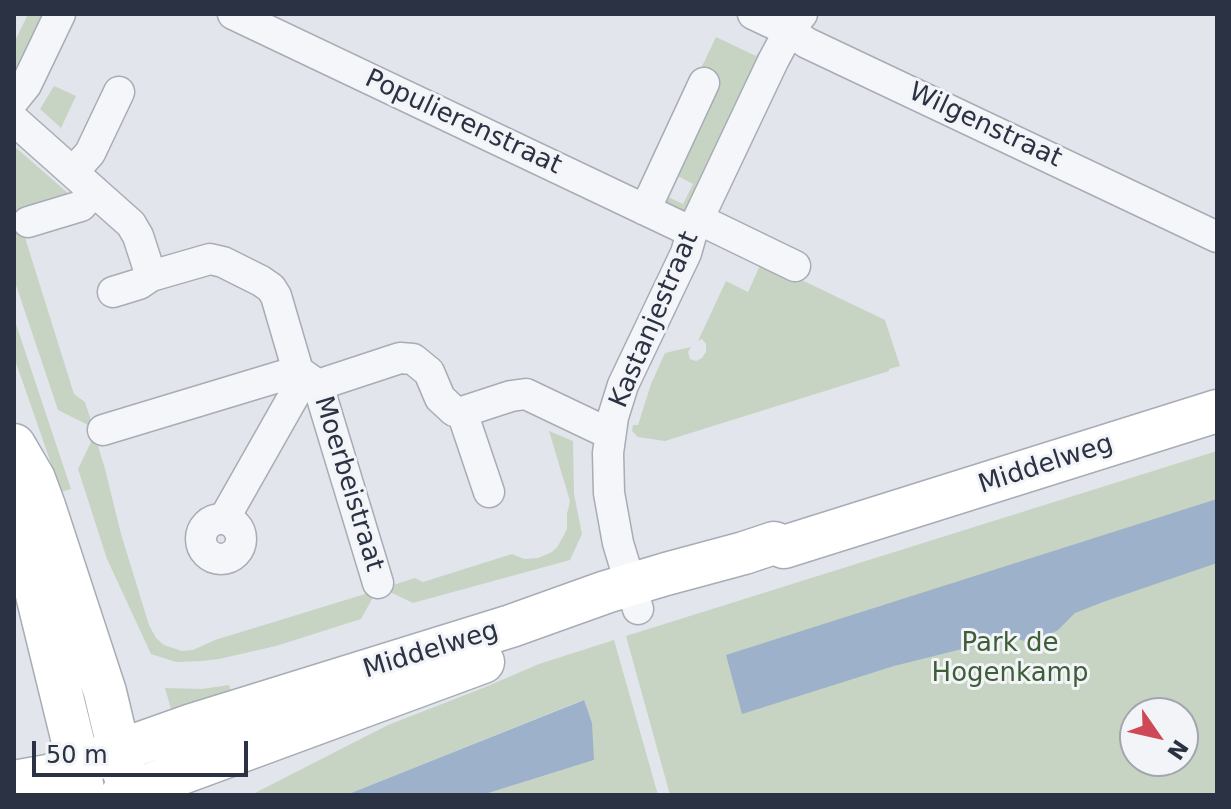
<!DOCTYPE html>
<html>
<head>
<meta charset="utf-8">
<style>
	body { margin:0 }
	#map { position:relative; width:1231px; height:809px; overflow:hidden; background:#e2e5eb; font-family:"DejaVu Sans",sans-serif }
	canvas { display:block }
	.frame { position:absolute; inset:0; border:16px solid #2a3243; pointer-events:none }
	.north { position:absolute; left:1119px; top:697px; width:80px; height:80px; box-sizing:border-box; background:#f2f4f8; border:2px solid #a2a6b0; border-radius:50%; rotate:124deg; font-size:22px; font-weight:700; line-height:32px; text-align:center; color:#2a3243 }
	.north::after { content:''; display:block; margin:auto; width:28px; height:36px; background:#cf4855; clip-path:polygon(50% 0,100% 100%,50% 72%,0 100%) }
	.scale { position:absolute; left:32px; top:741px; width:216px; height:36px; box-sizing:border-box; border:4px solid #2a3243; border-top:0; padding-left:10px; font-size:24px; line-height:28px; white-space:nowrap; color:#2a3243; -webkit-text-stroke:6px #f2f4f8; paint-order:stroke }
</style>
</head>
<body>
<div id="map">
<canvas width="1231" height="809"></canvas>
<div class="frame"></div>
<div class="north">N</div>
<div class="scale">50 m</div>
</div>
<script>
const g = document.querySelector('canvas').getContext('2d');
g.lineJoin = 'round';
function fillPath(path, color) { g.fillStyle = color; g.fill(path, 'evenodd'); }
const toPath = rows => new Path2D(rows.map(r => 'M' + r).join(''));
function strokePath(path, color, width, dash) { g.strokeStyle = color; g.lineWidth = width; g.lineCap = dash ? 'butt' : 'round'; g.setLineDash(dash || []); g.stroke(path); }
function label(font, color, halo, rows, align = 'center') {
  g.font = font + ' "DejaVu Sans",sans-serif'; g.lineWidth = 6; g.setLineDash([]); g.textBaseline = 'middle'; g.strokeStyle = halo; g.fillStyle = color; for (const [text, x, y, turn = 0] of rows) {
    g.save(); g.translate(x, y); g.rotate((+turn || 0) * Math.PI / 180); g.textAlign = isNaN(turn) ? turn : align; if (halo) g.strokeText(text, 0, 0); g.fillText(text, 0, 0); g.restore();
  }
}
const green = toPath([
	[28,14,44,14,14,76,14,43],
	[716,37,756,56,759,52,767,55,686,213,664,207,666,196,683,204,693,184,678,176,674,172,696,79],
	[54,86,76,96,61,128,40,109],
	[14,146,70,195,17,212,74,394,85,402,92,424,88,425,58,410,14,279],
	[762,261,885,320,900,366,889,369,889,371,665,441,638,437,632,431,633,425,638,425,651,384,665,353,691,347,688,352,690,359,696,361,702,358,706,352,706,344,702,339,698,341,726,281,748,292],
	[14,318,71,489,61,492,14,357],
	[549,431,573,441,574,494,582,534,570,560,413,603,388,591,387,587,415,578,423,582,512,554,524,559,538,558,552,552,558,546,567,529,567,514,570,501],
	[96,439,105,469,121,534,149,625,156,638,164,645,182,651,193,650,215,640,375,591,375,594,361,619,276,646,219,659,202,661,176,662,151,654,107,559,78,469,92,440],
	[1217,451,1217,795,670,795,626,636],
	[1135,713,1183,713,1183,761,1135,761],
	[614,640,658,795,482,795,594,760,583,700,346,795,251,795,388,725,483,688,539,664],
	[229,685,231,691,171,709,165,688,202,689]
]);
const water = toPath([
	[1217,499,1217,563,1103,602,1075,613,1058,630,1039,640,1027,642,1012,637,1006,638,894,666,742,714,726,655],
	[584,700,592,723,594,760,482,795,346,795]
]);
const minor = toPath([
	[233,14,692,232],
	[753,14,789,31,807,43,1217,237],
	[14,100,26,85,60,14],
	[14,120,131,224,138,236,151,276],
	[73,172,90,153,119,92],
	[645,210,704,83],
	[698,219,795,266],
	[28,222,81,206,94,191],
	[113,292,139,284,151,276,210,259,223,262,261,281,271,288,276,296,298,371,318,385,378,583],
	[318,385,400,358,413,359,429,372,440,398,454,411,462,412,511,396,526,394,610,434],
	[462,412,489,492],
	[103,430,298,371],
	[224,519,305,376],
	'201 539a20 20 0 1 1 40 0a20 20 0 1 1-40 0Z',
	[638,609,618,543,609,493,608,453,613,417,623,385,686,253,692,232,773,61,789,31,802,14]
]);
const secondary = toPath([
	[14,445,34,479,44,506,105,692,125,776],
	[14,501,77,758,84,795],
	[14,782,48,776,192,725,511,626,606,592,666,574,744,553,774,543,784,547,1217,411],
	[122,795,483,662]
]);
const streetNames = [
	["Populierenstraat",463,123,25],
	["Wilgenstraat",985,126,25],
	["Kastanjestraat",655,320,-67],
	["Middelweg",1046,465,-18],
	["Moerbeistraat",348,484,73],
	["Middelweg",431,651,-17]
];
const parkNames = [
	["Park de",1010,644],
	["Hogenkamp",1010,674]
];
fillPath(green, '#c7d4c3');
fillPath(water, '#9db1ca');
strokePath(minor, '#a7acb5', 33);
strokePath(secondary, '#a7acb5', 45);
strokePath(minor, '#f5f6f9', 30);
strokePath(secondary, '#fff', 42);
label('26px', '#2a3243', '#f2f4f8', streetNames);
label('26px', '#3d5e37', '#f2f4f8', parkNames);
</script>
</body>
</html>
